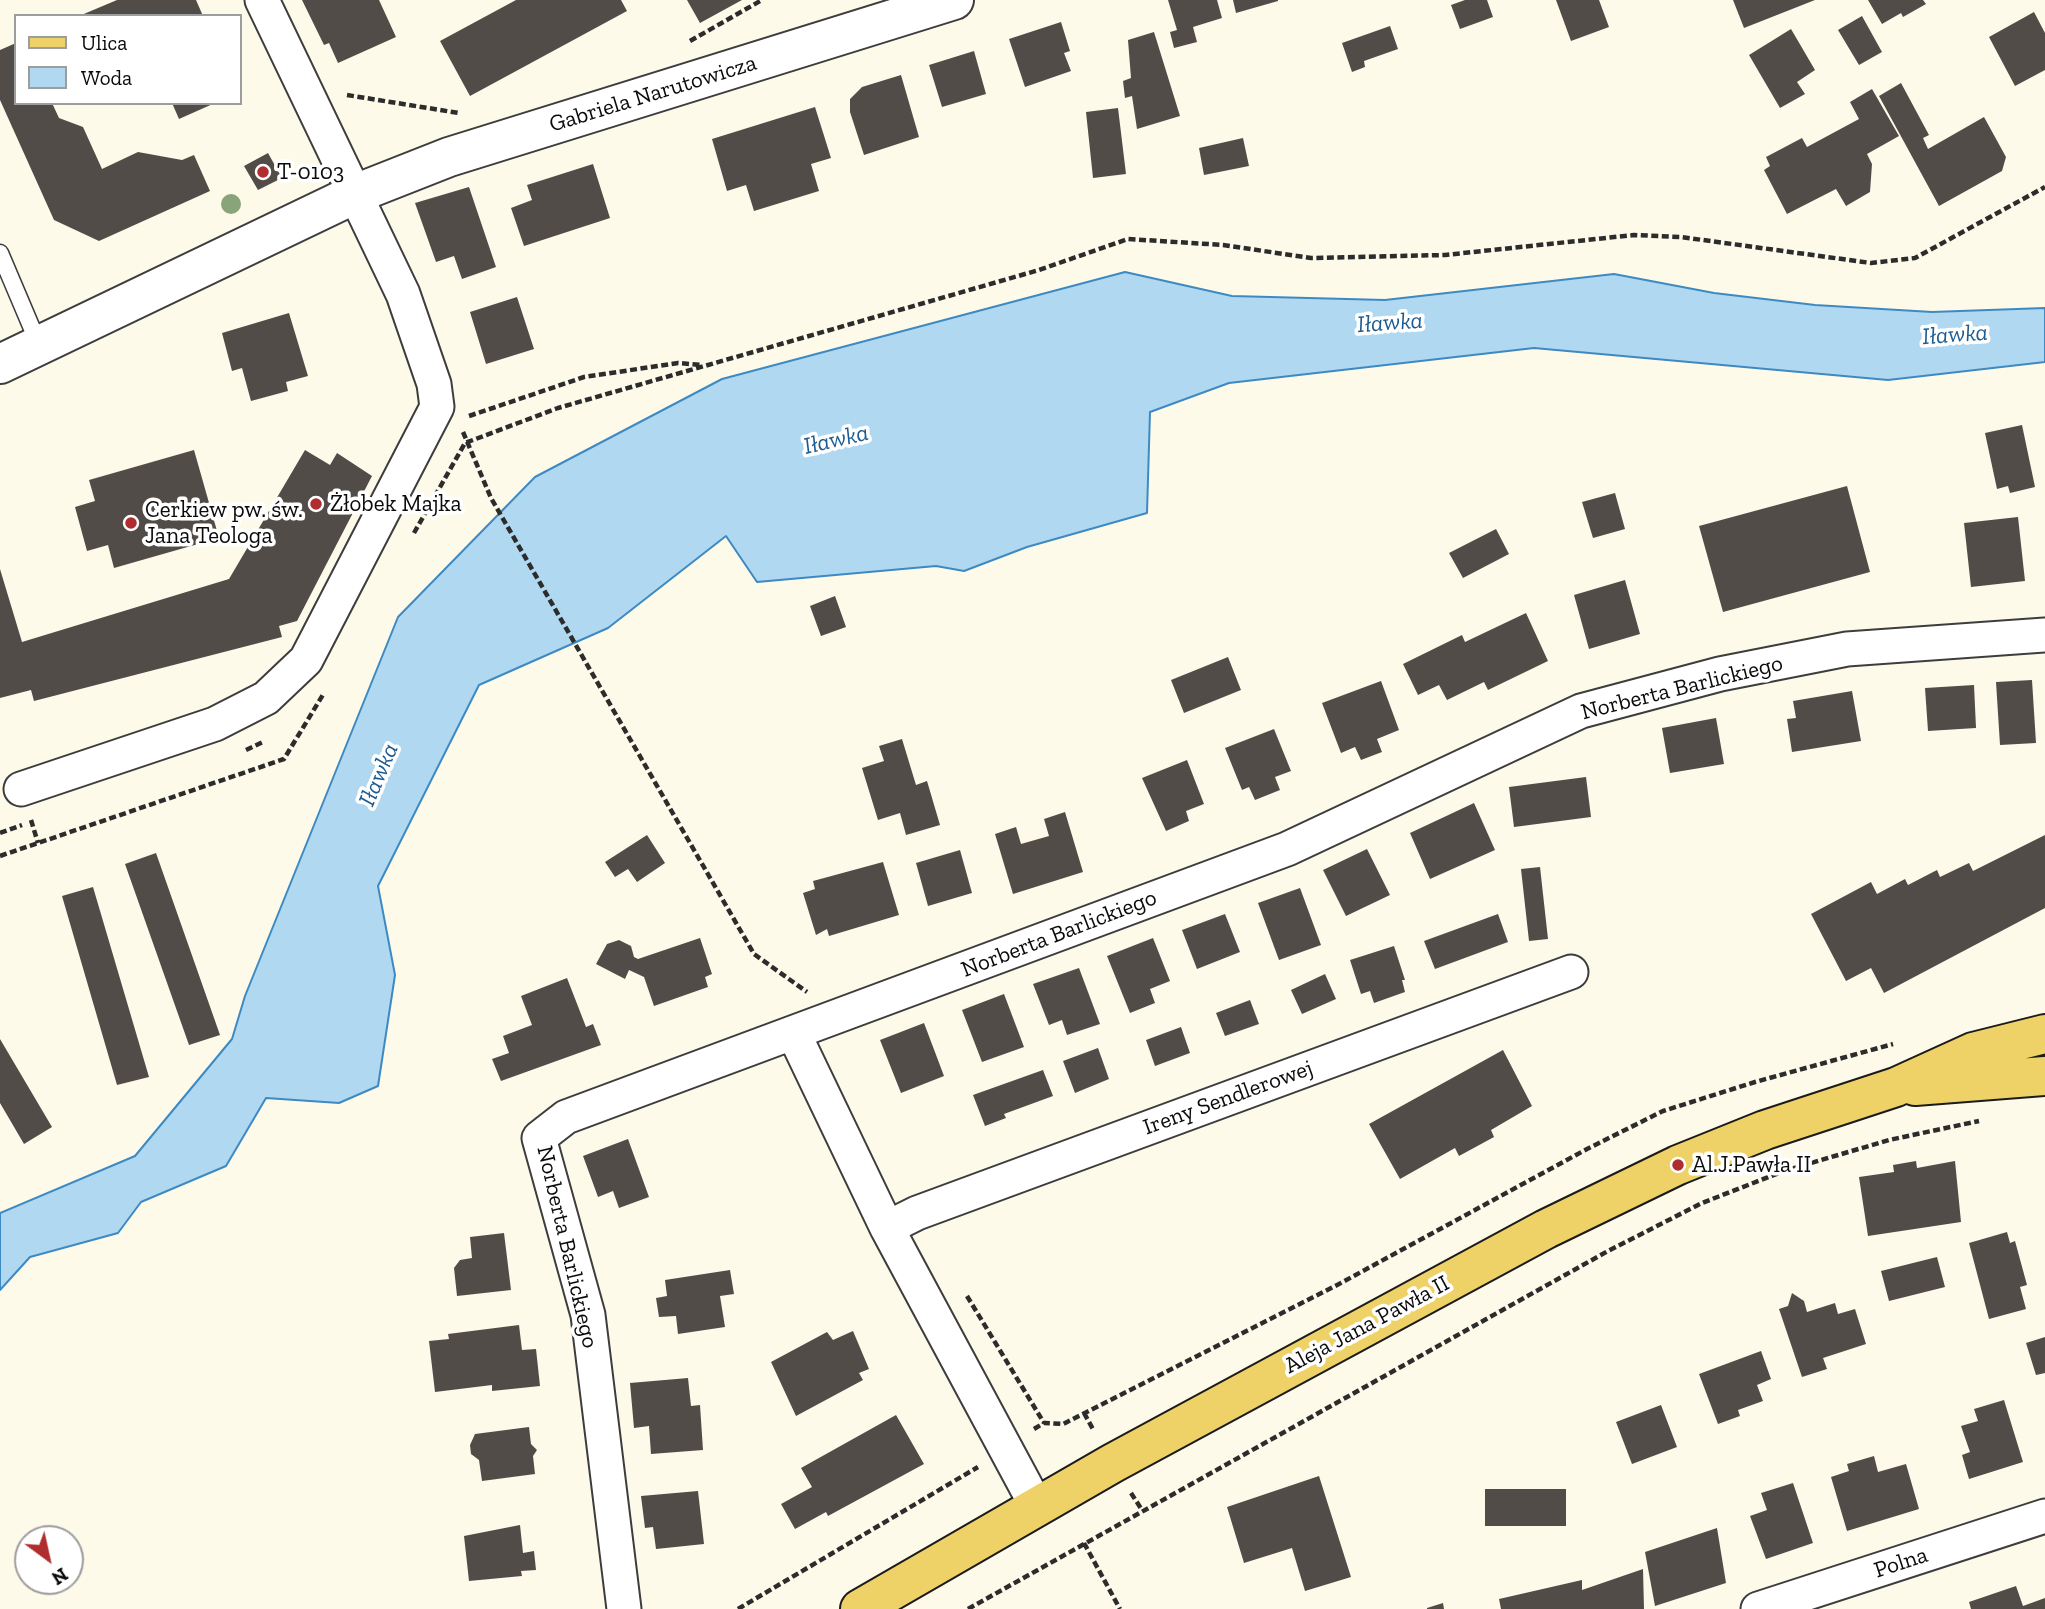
<!DOCTYPE html>
<html>
<head>
<meta charset="utf-8">
<style>
	body { margin:0 }
	#map { position:relative; width:2045px; height:1609px; overflow:hidden; background:#fefae9; font-family:"Zilla Slab",serif }
	canvas { display:block }
	.legend { position:absolute; left:14px; top:14px; width:228px; height:91px; box-sizing:border-box; background:#fff; border:2px solid #9d9d9d; margin:0; padding:9px 12px; list-style:none; font-size:21px; color:#0a0a0a }
	.legend li { display:flex; align-items:center; gap:14px; height:35px }
	.legend b { width:35px; border:2px solid #9d9d9d }
	.north { position:absolute; left:14px; top:1525px; width:70px; height:70px; box-sizing:border-box; background:#fff; border:2px solid #9d9d9d; border-radius:50%; rotate:147deg; font-size:19px; font-weight:700; line-height:28px; text-align:center; color:#0a0a0a }
	.north::after { content:''; display:block; margin:auto; width:24px; height:32px; background:#b02d2f; clip-path:polygon(50% 0,100% 100%,50% 72%,0 100%) }
</style>
</head>
<body>
<div id="map">
<canvas width="2045" height="1609"></canvas>
<ul class="legend">
<li><b style="height:9px;background:#efd267"></b>Ulica</li>
<li><b style="height:19px;background:#b1d8f1"></b>Woda</li>
</ul>
<div class="north">N</div>
</div>
<script>
const g = document.querySelector('canvas').getContext('2d');
g.lineJoin = 'round';
function fillPath(path, color) { g.fillStyle = color; g.fill(path, 'evenodd'); }
const toPath = rows => new Path2D(rows.map(r => 'M' + r).join(''));
function strokePath(path, color, width, dash) { g.strokeStyle = color; g.lineWidth = width; g.lineCap = dash ? 'butt' : 'round'; g.setLineDash(dash || []); g.stroke(path); }
function label(font, color, halo, rows, align = 'center') {
  g.font = font + ' "Zilla Slab",serif'; g.lineWidth = 7; g.setLineDash([]); g.textBaseline = 'middle'; g.strokeStyle = halo; g.fillStyle = color; for (const [text, x, y, turn = 0] of rows) {
    g.save(); g.translate(x, y); g.rotate((+turn || 0) * Math.PI / 180); g.textAlign = isNaN(turn) ? turn : align; if (halo) g.strokeText(text, 0, 0); g.fillText(text, 0, 0); g.restore();
  }
}
const water = toPath([
	[1125,272,1232,296,1385,300,1614,274,1714,293,1815,305,1932,312,2045,308,2045,362,1888,380,1534,348,1229,383,1150,412,1147,513,1027,547,964,571,936,566,757,582,726,536,608,628,479,685,378,886,395,975,378,1086,339,1103,266,1098,226,1166,141,1202,118,1233,30,1257,0,1290,0,1213,135,1156,232,1039,245,996,398,617,535,477,722,379,1125,272]
]);
const building = toPath([
	[117,0,196,0,203,16,79,16],
	[302,0,379,0,396,37,338,63,329,43,324,45],
	[516,0,621,0,627,11,470,96,440,41],
	[687,0,742,0,700,23],
	[1168,0,1217,0,1222,18,1193,27,1197,42,1174,48,1170,32,1177,30],
	[1233,0,1278,0,1278,1,1236,13],
	[1465,0,1487,0,1493,17,1460,29,1451,5],
	[1556,0,1599,0,1609,27,1571,41],
	[1733,0,1815,0,1744,28],
	[1868,0,1923,0,1926,4,1903,17,1901,13,1882,24],
	[2034,12,2045,33,2045,70,2015,86,1989,37],
	[1862,16,1882,52,1859,65,1838,30],
	[1061,22,1070,51,1064,53,1071,71,1025,87,1009,39],
	[1390,26,1398,49,1364,61,1365,67,1352,72,1342,43],
	[1791,29,1815,70,1797,82,1805,94,1780,108,1749,55],
	[1154,32,1180,116,1137,129,1132,96,1125,98,1123,81,1131,78,1128,40],
	[16,43,16,103,52,103,59,118,83,127,102,169,138,152,182,160,194,155,210,191,99,241,54,220,0,100,0,50],
	[974,51,986,94,942,107,929,65],
	[901,75,919,137,864,155,850,112,850,99,862,87],
	[1901,83,1929,135,1923,138,1928,149,1984,117,2006,157,2002,171,1939,206,1879,96],
	[1872,89,1899,136,1867,154,1872,164,1870,192,1846,206,1836,189,1787,214,1764,170,1770,166,1766,157,1802,138,1807,147,1859,119,1850,102],
	[172,103,215,103,179,119],
	[815,107,831,158,811,164,819,191,754,211,746,185,727,191,712,139],
	[1118,108,1126,174,1093,178,1086,112],
	[1243,138,1249,166,1204,175,1199,148],
	[268,153,282,178,258,190,244,166],
	[593,164,610,218,524,246,511,208,532,200,527,185],
	[469,187,496,267,462,279,454,256,436,262,415,203],
	[517,297,534,349,486,364,470,312],
	[289,313,308,376,286,382,288,391,251,401,242,368,232,371,222,333],
	[2022,425,2035,487,2010,493,2008,486,1997,489,1985,433],
	[194,450,219,538,114,568,108,545,87,551,75,507,95,501,89,480],
	[305,450,330,465,337,453,372,476,297,621,279,626,282,637,34,701,31,690,0,698,0,569,22,642,229,579],
	[1847,486,1870,572,1723,612,1699,526],
	[1615,493,1625,529,1593,538,1582,502],
	[2018,517,2025,581,1971,587,1964,523],
	[1496,529,1509,554,1463,578,1449,553],
	[1625,580,1640,634,1589,649,1574,595],
	[835,596,846,627,821,636,810,606],
	[1526,613,1548,661,1488,690,1484,682,1447,700,1439,685,1418,695,1403,664,1462,635,1465,642],
	[1228,657,1241,690,1184,713,1171,680],
	[2032,680,2036,743,2000,745,1996,682],
	[1381,681,1399,730,1377,739,1382,752,1361,760,1355,747,1341,753,1322,703],
	[1974,685,1976,728,1928,731,1925,688],
	[1852,691,1861,741,1792,752,1787,719,1796,718,1793,701],
	[1716,718,1724,764,1670,773,1662,728],
	[1274,729,1291,771,1275,777,1280,790,1255,800,1249,787,1242,790,1225,748],
	[902,739,916,785,927,781,940,825,906,835,900,813,878,820,862,768,884,761,879,746],
	[1187,760,1204,804,1186,811,1189,821,1166,831,1142,778],
	[1586,777,1591,817,1514,827,1509,787],
	[1474,803,1495,850,1430,879,1410,833],
	[1065,812,1083,872,1013,894,995,834,1016,827,1021,844,1049,836,1044,819],
	[647,835,665,863,637,882,628,869,615,877,605,862],
	[2045,835,2045,908,1884,993,1871,968,1846,981,1811,914,1871,882,1877,894,1905,879,1908,885,1937,870,1940,877,1969,863,1973,871],
	[1367,849,1390,895,1346,916,1323,870],
	[960,850,972,893,928,906,916,863],
	[156,853,220,1035,189,1045,125,864],
	[883,862,899,915,829,936,827,929,816,935,803,893,815,889,813,881],
	[1540,867,1548,939,1529,941,1521,869],
	[93,887,149,1077,117,1085,62,896],
	[1300,888,1321,945,1279,960,1258,903],
	[1225,914,1240,952,1197,969,1182,930],
	[1498,914,1508,942,1435,969,1424,941],
	[700,938,712,974,705,977,708,987,654,1006,644,977,629,970,625,979,596,964,607,944,619,940,631,946,634,957,638,959],
	[1153,938,1170,981,1150,989,1155,1003,1130,1013,1107,956],
	[1394,946,1405,980,1402,980,1405,992,1374,1003,1370,991,1361,994,1350,960],
	[1079,968,1100,1024,1067,1035,1062,1020,1049,1025,1033,984],
	[1325,974,1336,999,1302,1014,1291,990],
	[567,978,586,1027,593,1024,601,1045,501,1081,492,1059,509,1053,503,1036,532,1025,521,996],
	[1004,994,1024,1047,982,1062,962,1010],
	[1250,1000,1259,1024,1225,1036,1216,1013],
	[924,1023,944,1076,901,1093,880,1040],
	[1181,1027,1190,1053,1155,1066,1146,1040],
	[0,1039,52,1127,24,1144,0,1103],
	[1098,1048,1109,1079,1075,1093,1063,1061],
	[1503,1050,1532,1106,1491,1130,1494,1137,1459,1156,1455,1148,1400,1179,1369,1124],
	[1043,1070,1053,1096,1004,1114,1006,1118,985,1126,973,1095],
	[628,1139,649,1197,619,1208,613,1191,598,1197,583,1156],
	[1916,1161,1917,1168,1955,1161,1961,1222,1868,1236,1859,1177,1894,1172,1893,1165],
	[2007,1232,2010,1243,2015,1241,2027,1285,2020,1287,2026,1309,1989,1319,1969,1243],
	[504,1233,511,1290,457,1296,454,1268,460,1260,472,1258,470,1237],
	[1937,1257,1945,1287,1889,1301,1881,1271],
	[730,1270,734,1294,720,1296,725,1327,678,1334,676,1316,659,1317,656,1298,667,1296,665,1280],
	[1792,1293,1804,1301,1807,1312,1835,1303,1838,1314,1855,1309,1866,1344,1823,1358,1827,1369,1802,1377,1779,1309,1788,1306],
	[519,1325,522,1350,536,1349,540,1386,492,1391,492,1385,435,1392,429,1341,449,1339,448,1334],
	[853,1331,869,1369,859,1373,863,1380,796,1416,771,1362,827,1332,833,1340],
	[2045,1337,2045,1373,2036,1375,2026,1343],
	[1761,1351,1771,1379,1757,1385,1763,1401,1738,1410,1740,1416,1718,1424,1699,1374],
	[688,1378,691,1406,700,1405,703,1450,651,1454,649,1426,634,1428,630,1383],
	[2004,1400,2023,1462,1969,1479,1962,1455,1970,1452,1961,1426,1978,1421,1974,1409],
	[1661,1405,1677,1447,1632,1464,1616,1422],
	[896,1415,924,1464,828,1516,826,1512,795,1529,781,1504,812,1487,801,1468],
	[529,1427,531,1444,537,1450,533,1456,535,1474,482,1481,479,1460,471,1454,470,1445,475,1434],
	[1874,1456,1878,1472,1906,1464,1919,1509,1847,1531,1831,1477,1849,1471,1847,1464],
	[1319,1476,1351,1577,1305,1591,1292,1548,1244,1563,1227,1507],
	[1793,1483,1813,1543,1766,1559,1750,1516,1767,1510,1761,1493],
	[1485,1489,1566,1489,1566,1526,1485,1526],
	[698,1491,704,1544,656,1549,653,1527,645,1528,641,1496],
	[520,1525,523,1553,534,1551,536,1570,521,1571,522,1576,469,1581,464,1536],
	[1717,1528,1726,1583,1655,1606,1645,1552],
	[1643,1569,1644,1609,1501,1609,1499,1599,1582,1580,1582,1590],
	[2016,1586,2023,1606,2045,1598,2045,1609,1971,1609,1969,1602],
	[1443,1603,1444,1609,1427,1609,1427,1608]
]);
const path = toPath([
	[690,41,762,0],
	[347,95,459,113],
	[469,416,584,377,678,363,701,365],
	[463,432,491,498,754,954,807,992],
	[414,533,465,443,558,408,1039,270,1128,239,1223,245,1311,258,1445,255,1634,235,1681,237,1871,263,1915,258,2045,187],
	[246,750,263,742],
	[31,820,38,843],
	[0,833,22,825],
	[0,856,284,759,324,693],
	[967,1296,1044,1423],
	[1084,1413,1094,1431],
	[1034,1429,1044,1423,1063,1424,1339,1284,1587,1149,1663,1111,1755,1082,1893,1044],
	[1131,1493,1142,1510],
	[1084,1543,1120,1609],
	[738,1609,978,1467],
	[968,1609,1608,1251,1702,1203,1784,1171,1889,1140,1979,1121]
]);
const service = toPath([
	[0,253,39,345]
]);
const minor = toPath([
	[21,789,215,724,266,698,306,660,437,407,434,384,403,294,262,0],
	[794,1034,887,1228,1037,1507],
	[887,1228,917,1213,1571,972],
	[624,1609,588,1315,539,1138,566,1117,1287,849,1581,711,1720,674,1847,649,2045,635],
	[1758,1609,2045,1516]
]);
const tertiary = toPath([
	[0,364,355,194,449,157,954,0]
]);
const primary = toPath([
	[1915,1086,2045,1076],
	[860,1609,1113,1463,1546,1229,1678,1165,1765,1130,1896,1087,1973,1052,2045,1034]
]);
const trees = [
	[231,204]
];
const markers = [
	[263,172,7,"#b02d2f"],
	[316,504,7,"#b02d2f"],
	[131,523,7,"#b02d2f"],
	[1678,1165,7,"#b02d2f"]
];
const streetNames = [
	["Gabriela Narutowicza",653,94,-17],
	["Norberta Barlickiego",1682,688,-14],
	["Norberta Barlickiego",1059,934,-21],
	["Ireny Sendlerowej",1228,1098,-20],
	["Norberta Barlickiego",567,1247,77],
	["Aleja Jana Pawła II",1367,1325,-28],
	["Polna",1901,1563,-18]
];
const poiNames = [
	["T-0103",277,172],
	["Żłobek Majka",330,504],
	["Cerkiew pw. św.",145,510],
	["Jana Teologa",145,536],
	["Al.J.Pawła II",1692,1165]
];
const waterNames = [
	["Iławka",1390,323,-4],
	["Iławka",1955,335,-4],
	["Iławka",836,440,-13],
	["Iławka",379,775,-67]
];
fillPath(water, '#b1d8f1');
strokePath(water, '#3d8ac3', 2);
fillPath(building, '#524c48');
strokePath(service, '#3d3d3d', 19);
strokePath(minor, '#3d3d3d', 37);
strokePath(tertiary, '#3d3d3d', 42);
strokePath(primary, '#1b1b1b', 42);
strokePath(path, '#2c2c2c', 4.5, [7, 3.5]);
strokePath(service, '#fff', 16);
strokePath(minor, '#fff', 33);
strokePath(tertiary, '#fff', 38);
strokePath(primary, '#efd267', 38);
g.fillStyle = '#8aa47a';
for (const [x, y] of trees) { g.beginPath(); g.arc(x, y, 10, 0, 2 * Math.PI); g.fill(); }
for (const [x, y, r, color] of markers) { const dot = new Path2D(); dot.arc(x, y, r, 0, 2 * Math.PI); g.fillStyle = color; g.fill(dot); strokePath(dot, '#fff', 2.5); }
label('23px', '#0a0a0a', '#fff', streetNames);
label('23px', '#0a0a0a', '#fff', poiNames, 'left');
label('italic 24px', '#1d5c92', '#fff', waterNames);
</script>
</body>
</html>
